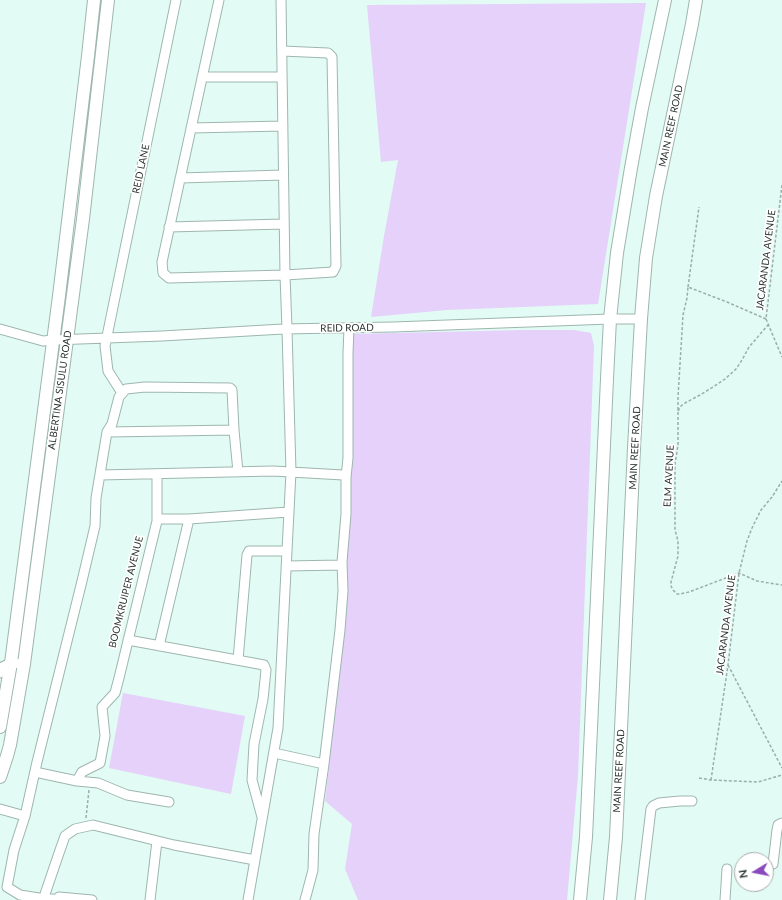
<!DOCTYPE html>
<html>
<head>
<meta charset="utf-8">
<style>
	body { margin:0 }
	#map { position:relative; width:782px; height:900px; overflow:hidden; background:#e2fbf4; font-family:Lato,sans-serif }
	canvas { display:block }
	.north { position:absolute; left:734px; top:852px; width:40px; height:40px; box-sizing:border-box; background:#fff; border:1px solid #a9adac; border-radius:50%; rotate:260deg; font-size:11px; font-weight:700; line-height:16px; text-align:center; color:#293330 }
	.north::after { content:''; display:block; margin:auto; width:14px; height:18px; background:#8b49be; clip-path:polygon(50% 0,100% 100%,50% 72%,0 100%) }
</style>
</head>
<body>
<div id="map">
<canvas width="782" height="900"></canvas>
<div class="north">N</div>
</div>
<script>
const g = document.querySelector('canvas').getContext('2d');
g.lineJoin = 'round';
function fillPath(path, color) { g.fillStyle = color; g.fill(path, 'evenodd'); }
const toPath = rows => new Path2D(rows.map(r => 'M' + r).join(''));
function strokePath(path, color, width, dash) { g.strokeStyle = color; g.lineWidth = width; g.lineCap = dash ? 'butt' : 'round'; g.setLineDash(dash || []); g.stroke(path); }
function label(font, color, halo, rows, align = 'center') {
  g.font = font + ' Lato,sans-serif'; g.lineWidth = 3.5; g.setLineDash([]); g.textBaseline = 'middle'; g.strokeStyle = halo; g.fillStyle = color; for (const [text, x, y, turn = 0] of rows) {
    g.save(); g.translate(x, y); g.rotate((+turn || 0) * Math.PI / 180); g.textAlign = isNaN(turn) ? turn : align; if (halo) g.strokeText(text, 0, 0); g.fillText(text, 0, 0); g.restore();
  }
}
const green = toPath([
	[646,3,598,304,447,310,371,317,384,236,398,160,381,162,367,5],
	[524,330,574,330,591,333,594,346,578,776,567,900,358,900,345,869,352,824,325,801,342,651,350,502,352,428,350,334],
	[123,693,245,716,231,794,109,768]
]);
const path = toPath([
	[782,185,766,319,782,357],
	[688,287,699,207],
	[766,319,727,302,688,287,687,298,683,315,678,397,678,445,675,464,675,530,678,541,678,556,671,582,671,586,673,590,677,594,680,594,689,592,739,573,757,581,782,585],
	[678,411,681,406,685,403,700,395,713,387,725,379,736,369,742,360,749,347,768,325],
	[728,665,782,768],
	[699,778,711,780,758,782,782,775],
	[711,780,728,665,739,573,747,541,752,528,761,510,772,497,782,481],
	[86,818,89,790]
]);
const minor = toPath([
	[219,0,162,262,163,273,169,278,285,275,287,329,291,472,278,728,248,900],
	[281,0,285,275,333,272,336,266,332,57,328,53,282,51],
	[202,77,282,77],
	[191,128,283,126],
	[180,178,283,175],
	[169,227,284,224],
	[0,329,43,341,53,340,162,336,283,329,393,327,610,319,641,319],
	[122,393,108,371,105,346,176,0],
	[107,432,234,430],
	[100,475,273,471,343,475],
	[157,519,189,519,289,512],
	[286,566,342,565],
	[128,640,264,665,266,670,263,699,254,744,252,780,262,817],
	[159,646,189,519],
	[238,660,247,555,249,551,287,551],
	[0,673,2,667,11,663,24,664],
	[274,753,324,764],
	[35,772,77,781,82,772,100,763,105,736,102,707,115,693,119,678,157,521,157,474],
	[77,781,98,783,127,795,169,802],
	[0,809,25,816],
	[773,864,777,830,778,825,782,823],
	[59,897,92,900],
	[43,900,59,853,65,836,75,829,93,825,174,845,255,860],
	[66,900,39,898,20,895,7,887,14,850,25,816,37,762,82,581,95,526,96,498,107,432,112,424,119,397,126,389,145,387,230,388,232,390,234,430,238,472],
	[150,900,157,841],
	[305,900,313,870,314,834,324,764,340,630,343,591,342,562,346,514,346,477,348,458,348,353,349,328],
	[640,900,651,809,653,806,659,803,680,801,692,801],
	[725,900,727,869]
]);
const major = toPath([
	[0,727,11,663,59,296,88,56,94,0],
	[0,777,7,756,10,745,24,664,83,219,108,0],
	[580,900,586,837,607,379,610,319,617,253,631,168,642,108,665,0],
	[610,900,616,837,634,448,641,319,646,258,656,196,692,24,696,0]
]);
const streetNames = [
	["MAIN REEF ROAD",671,126,-78],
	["REID LANE",141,169,-78],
	["JACARANDA AVENUE",766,260,-83],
	["REID ROAD",347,328,-1],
	["ALBERTINA SISULU ROAD",60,390,-82],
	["MAIN REEF ROAD",635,448,-87],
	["ELM AVENUE",669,476,-87],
	["BOOMKRUIPER AVENUE",126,592,-76],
	["JACARANDA AVENUE",726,625,-83],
	["MAIN REEF ROAD",619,771,-87]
];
fillPath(green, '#e5d1f9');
strokePath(minor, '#9eb6af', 11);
strokePath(major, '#9eb6af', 14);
strokePath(path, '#9baea9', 1.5, [3, 2]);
strokePath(minor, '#fff', 9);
strokePath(major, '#fff', 12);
label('10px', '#293330', '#fff', streetNames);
</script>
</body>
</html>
